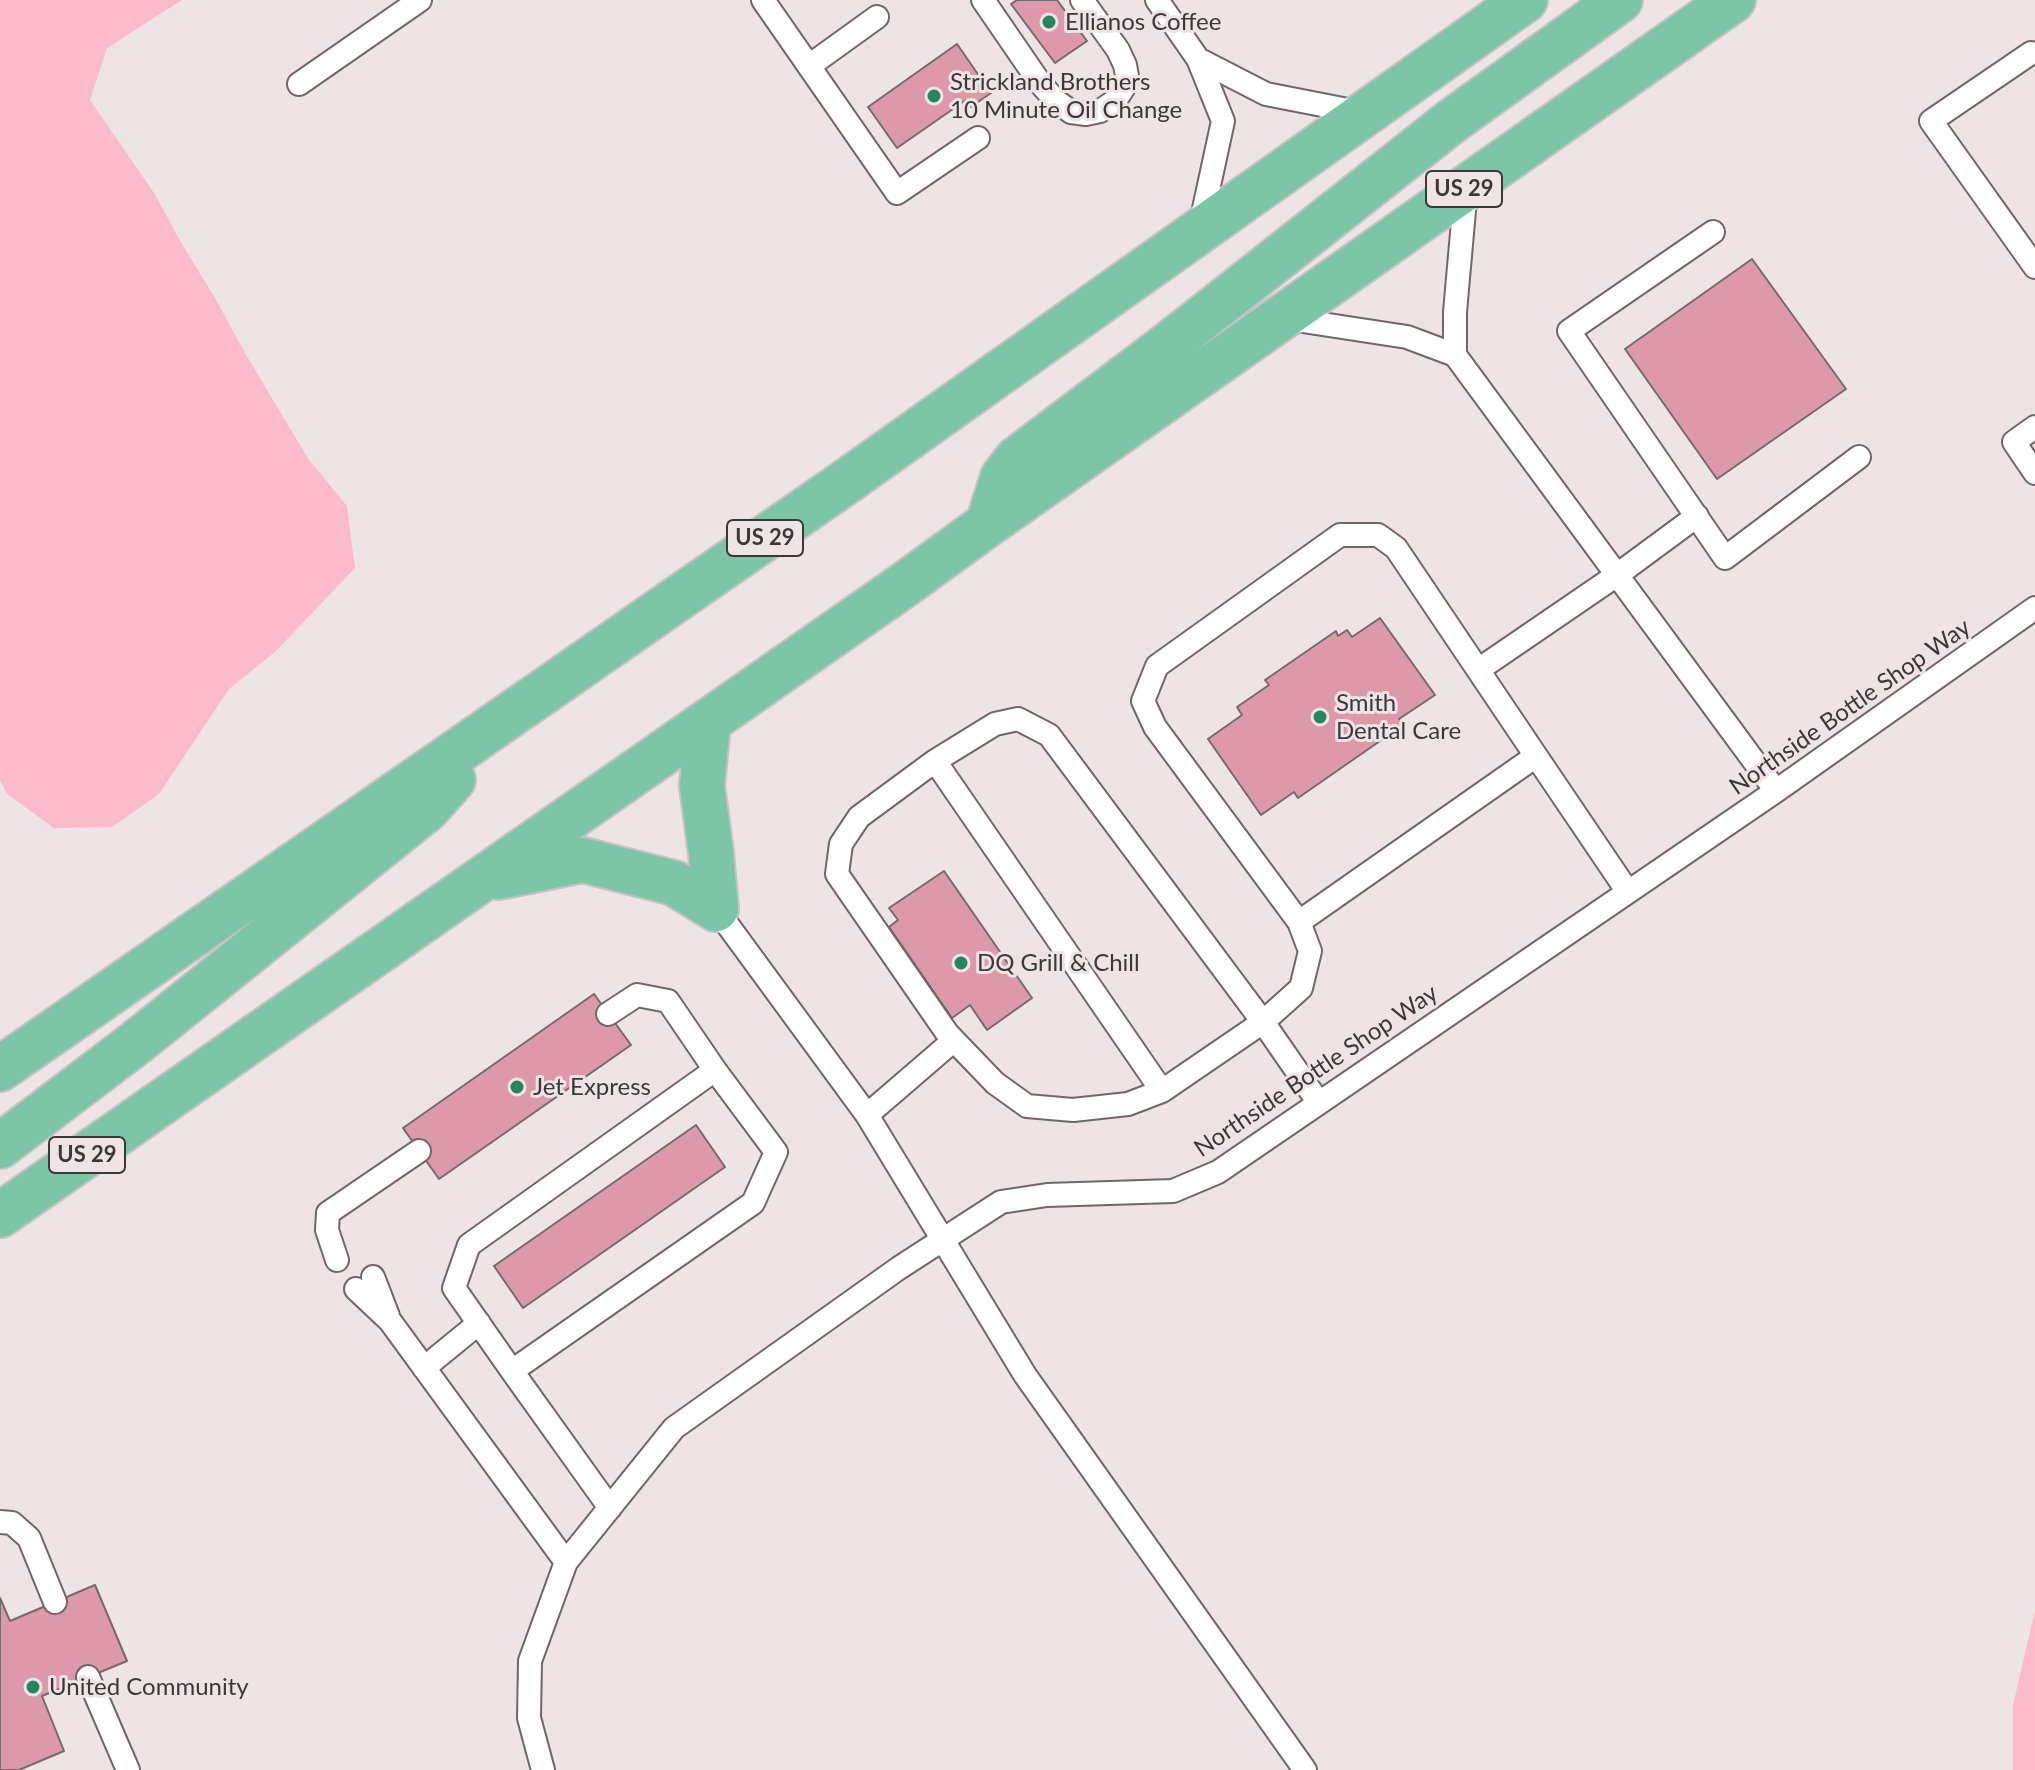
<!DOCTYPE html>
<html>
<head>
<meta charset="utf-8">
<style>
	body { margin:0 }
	canvas { display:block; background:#eee3e5 }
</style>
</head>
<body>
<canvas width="2035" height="1770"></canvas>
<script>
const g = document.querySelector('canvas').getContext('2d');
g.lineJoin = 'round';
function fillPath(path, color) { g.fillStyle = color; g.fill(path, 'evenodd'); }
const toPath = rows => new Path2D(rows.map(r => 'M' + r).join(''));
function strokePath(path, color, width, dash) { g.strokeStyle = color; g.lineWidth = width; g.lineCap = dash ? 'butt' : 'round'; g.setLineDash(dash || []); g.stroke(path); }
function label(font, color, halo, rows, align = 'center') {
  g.font = font + ' Lato,sans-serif'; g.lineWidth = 6; g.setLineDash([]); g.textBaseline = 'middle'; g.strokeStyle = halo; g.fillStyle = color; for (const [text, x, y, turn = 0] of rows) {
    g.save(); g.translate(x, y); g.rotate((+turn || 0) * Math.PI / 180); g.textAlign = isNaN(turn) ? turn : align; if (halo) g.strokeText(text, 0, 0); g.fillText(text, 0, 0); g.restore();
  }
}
const green = toPath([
	[0,0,182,0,107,48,90,100,154,193,182,244,215,298,245,353,309,460,347,506,355,568,275,652,229,689,159,794,112,827,54,828,7,794,0,780],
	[2035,1611,2035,1770,2013,1770,2013,1705]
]);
const building = toPath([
	[1017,0,1057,0,1087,41,1055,63,1011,4,1017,0],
	[957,44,991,93,971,107,966,100,897,148,868,107,957,44],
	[1752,259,1846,389,1717,479,1625,349,1752,259],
	[1380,618,1435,695,1399,719,1403,725,1298,798,1294,792,1261,815,1208,739,1242,715,1237,707,1269,685,1265,680,1336,631,1338,636,1347,630,1352,637,1380,618],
	[944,871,1032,998,987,1030,970,1005,952,1018,889,927,898,920,889,908,944,871],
	[594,994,631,1045,439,1179,403,1128,594,994],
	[696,1125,725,1167,523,1308,494,1266,696,1125],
	[95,1585,127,1661,42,1696,64,1751,19,1770,0,1770,0,1598,10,1621,95,1585]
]);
const service = toPath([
	[763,0,897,193,978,138],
	[983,0,1040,83,1055,100,1071,112,1086,114,1100,111,1115,101,1124,87,1127,76,1125,65,1118,50,1082,0],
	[1157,0,1198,59,1223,121,1200,227],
	[2031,53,1931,121,2035,267],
	[1198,59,1266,94,1363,113],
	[809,66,877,17],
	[299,84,420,0],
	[1713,232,1569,331,1725,558,1859,457],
	[1283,318,1407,337,1455,355,1455,312,1466,188],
	[1455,355,1776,791],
	[2035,427,2014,442,2035,473],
	[1478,670,1617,575,1697,516],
	[1018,719,1049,735,1263,1022,1162,1091,1128,1104,1073,1110,1027,1106,995,1083,947,1033,837,874,841,844,859,817,935,761,995,724,1018,719],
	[1536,756,1299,922,1155,727,1143,701,1157,666,1340,535,1378,535,1396,548,1536,756,1628,892],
	[935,761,1162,1091],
	[716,909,867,1115,1025,1375,1305,1770],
	[1299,922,1310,951,1301,988,1263,1022,1319,1103],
	[608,1014,637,995,668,1001,715,1070],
	[867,1115,953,1041],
	[337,1260,327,1230,328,1213,419,1151],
	[373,1277,388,1316],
	[356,1289,390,1321,566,1562],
	[424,1368,479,1323],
	[512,1371,753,1203,776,1152,715,1070,469,1245,454,1288,512,1371,610,1508],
	[0,1522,12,1523,29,1538,55,1602],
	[88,1677,128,1770],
	[543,1770,529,1718,530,1661,566,1562,674,1428,899,1268,1001,1202,1047,1195,1173,1191,1218,1172,1776,791,2035,608]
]);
const primary = toPath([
	[988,524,1003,477,1017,459,1168,345,1452,121,1620,0],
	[708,722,702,786,711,853,716,909],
	[499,877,583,860,674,883,716,909],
	[0,1069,850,479,1525,0],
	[0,1146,137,1042,427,809,453,780],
	[0,1215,904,585,988,524,1733,0]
]);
const markers = [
	[1049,22,8,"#27855d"],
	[934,96,8,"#27855d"],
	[1320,717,8,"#27855d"],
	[961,963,8,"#27855d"],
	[517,1087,8,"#27855d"],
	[33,1687,8,"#27855d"]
];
const shields = [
	[1464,189,76],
	[765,538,76],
	[87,1155,76]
];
const shieldNames = [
	["US 29",1464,189],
	["US 29",765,538],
	["US 29",87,1155]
];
const poiNames = [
	["Ellianos Coffee",1065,22],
	["Strickland Brothers",950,82],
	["10 Minute Oil Change",950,110],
	["Smith",1336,703],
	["Dental Care",1336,731],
	["DQ Grill & Chill",977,963],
	["Jet Express",533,1087],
	["United Community",49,1687]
];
const streetNames = [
	["Northside Bottle Shop Way",1850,707,-35],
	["Northside Bottle Shop Way",1316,1071,-34]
];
fillPath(green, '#fbbbca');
fillPath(building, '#d9a');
strokePath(building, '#746b6d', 2);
strokePath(service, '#706769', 26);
strokePath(primary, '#c4c3c4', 48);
strokePath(service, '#fff', 22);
strokePath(primary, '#7dc5a7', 44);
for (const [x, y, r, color] of markers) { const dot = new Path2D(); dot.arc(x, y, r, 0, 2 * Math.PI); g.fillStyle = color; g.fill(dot); strokePath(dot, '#eee3e5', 3); }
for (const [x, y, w] of shields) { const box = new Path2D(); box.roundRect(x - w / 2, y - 18, w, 36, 6); g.fillStyle = '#eee3e5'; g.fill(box); strokePath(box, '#3c3839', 2); }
label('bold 22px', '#3c3839', null, shieldNames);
label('24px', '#3c3839', '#eee3e5', poiNames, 'left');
label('24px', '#3c3839', '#eee3e5', streetNames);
</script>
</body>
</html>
